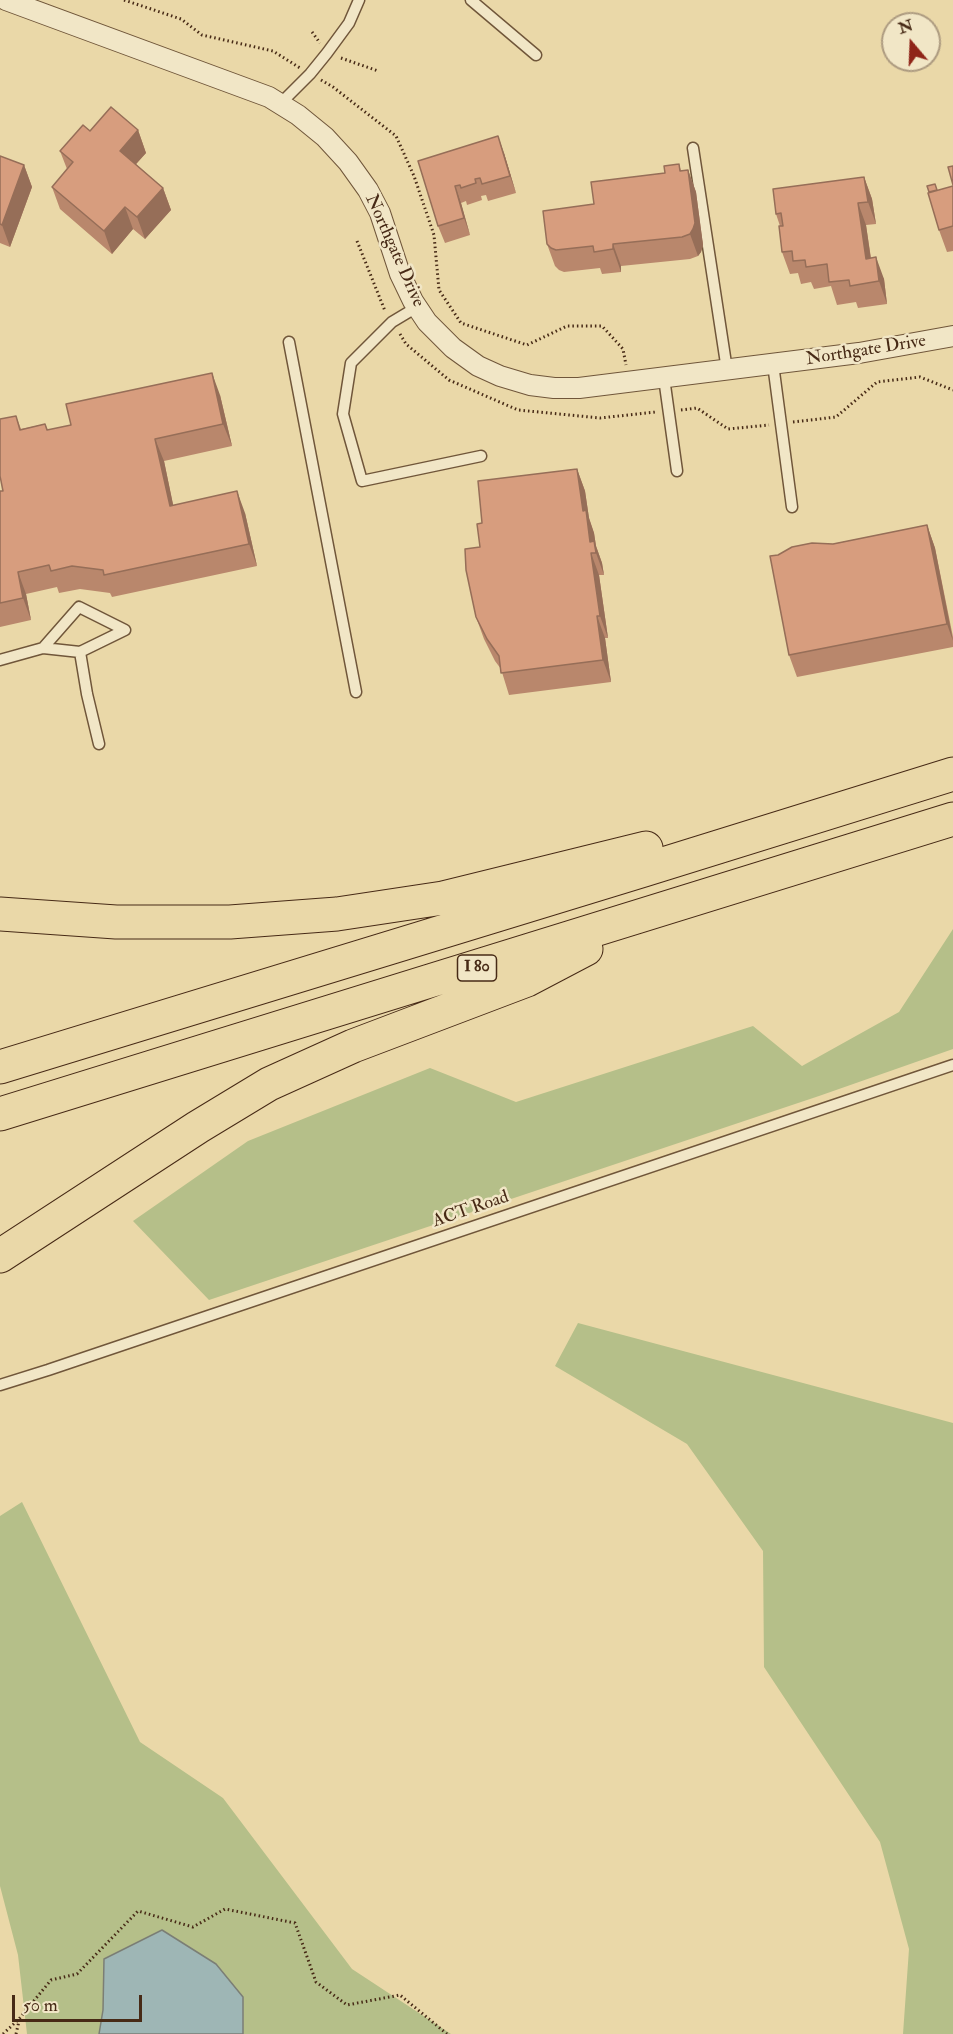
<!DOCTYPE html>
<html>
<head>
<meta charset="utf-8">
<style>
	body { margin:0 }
	#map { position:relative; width:953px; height:2034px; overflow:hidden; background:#ead8a8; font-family:"IM FELL Double Pica",serif }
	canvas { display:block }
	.north { position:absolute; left:881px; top:12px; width:60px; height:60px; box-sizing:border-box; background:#f1e6c6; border:2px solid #ad9b80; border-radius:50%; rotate:341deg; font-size:16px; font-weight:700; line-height:24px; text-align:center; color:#472a16 }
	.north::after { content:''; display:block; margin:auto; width:21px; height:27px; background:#8f2418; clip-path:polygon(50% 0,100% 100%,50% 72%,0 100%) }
	.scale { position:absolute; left:12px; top:1995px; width:130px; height:27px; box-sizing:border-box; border:3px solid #472a16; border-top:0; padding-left:8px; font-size:18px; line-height:21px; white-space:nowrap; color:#472a16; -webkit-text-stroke:4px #f1e6c6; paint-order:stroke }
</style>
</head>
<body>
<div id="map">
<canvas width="953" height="2034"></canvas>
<div class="north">N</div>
<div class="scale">50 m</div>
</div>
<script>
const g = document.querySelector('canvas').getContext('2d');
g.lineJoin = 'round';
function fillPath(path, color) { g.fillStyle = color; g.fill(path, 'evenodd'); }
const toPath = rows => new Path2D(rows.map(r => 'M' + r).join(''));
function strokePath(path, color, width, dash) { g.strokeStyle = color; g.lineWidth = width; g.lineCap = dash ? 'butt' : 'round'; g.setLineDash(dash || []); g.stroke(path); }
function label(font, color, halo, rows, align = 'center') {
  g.font = font + ' "IM FELL Double Pica",serif'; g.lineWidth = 5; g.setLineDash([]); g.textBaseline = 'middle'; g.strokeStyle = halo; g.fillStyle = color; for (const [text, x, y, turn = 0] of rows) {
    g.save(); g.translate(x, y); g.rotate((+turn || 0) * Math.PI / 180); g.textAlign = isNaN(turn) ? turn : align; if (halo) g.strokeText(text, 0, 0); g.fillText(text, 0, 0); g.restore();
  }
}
const green = toPath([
	[953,929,953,1049,819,1096,209,1300,133,1221,248,1141,430,1068,516,1102,753,1026,802,1066,899,1012],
	[578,1323,953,1423,953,2034,903,2034,909,1949,880,1842,764,1667,763,1551,687,1444,555,1366],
	[22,1502,140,1742,223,1798,352,1969,451,2034,243,2034,243,1997,216,1964,103,2010,99,2034,27,2034,18,1955,0,1886,0,1516]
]);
const water = toPath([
	[162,1930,216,1964,243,1997,243,2034,99,2034,103,2010,104,1959,162,1930]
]);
const path = toPath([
	[124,0,181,19,202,35,273,51,300,68],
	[312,32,320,43],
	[341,58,378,71],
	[321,80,333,87,396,136,414,176,434,235,439,290,461,323,527,345,567,326,602,326,623,349,626,365],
	[357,241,385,311],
	[400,334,406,344,449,380,518,410,600,418,656,412],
	[681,410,697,408,728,429,769,425],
	[793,422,836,417,877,382,920,377,953,390],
	[3,2034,19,2019,51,1980,77,1974,138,1911,193,1927,225,1909,295,1923,316,1982,347,2005,400,1995,447,2034],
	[16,2034,19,2021]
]);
const service = toPath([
	[471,0,536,55],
	[280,104,310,74,327,53,349,23,359,0],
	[693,148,727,370],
	[417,307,392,322,351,363,343,414,362,481,481,456],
	[289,342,356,692],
	[773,364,792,507],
	[664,378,677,471],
	[43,648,80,652],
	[0,660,43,648,79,607,125,630,80,652,87,694,99,744],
	[0,1385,48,1370,953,1065]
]);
const minor = toPath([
	[6,0,269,97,298,115,325,137,348,162,368,190,380,213,400,274,413,301,427,322,453,348,478,366,500,376,530,385,554,388,579,388,859,353,953,336]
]);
const motorway = toPath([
	[0,914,116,922,230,922,337,914,443,898,646,848],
	[0,1067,644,870,953,774],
	[0,1114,953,819],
	[0,1256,198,1127,269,1084,353,1046,527,980,586,949]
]);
const wall = toPath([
	[138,130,146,153,136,164,163,188,171,210,145,239,133,229,112,254,60,209,52,187,67,169,60,151,90,131],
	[504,153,516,193,488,201,486,195,481,196,482,200,467,205,466,201,461,203,470,235,445,243,438,226,418,161],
	[0,156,24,165,32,187,10,247,0,243],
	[679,164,681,171,688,170,696,192,703,245,701,252,698,256,690,259,621,266,621,272,602,274,600,268,564,272,559,270,555,266,547,244],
	[864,177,872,199,876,224,866,225,871,258,884,279,887,304,858,308,856,302,837,305,831,286,814,289,811,282,801,284,798,273,790,274,782,252,780,226,776,214],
	[953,186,953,251,947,252,939,230],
	[220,395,232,446,164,461,173,505,245,513,257,566,112,597,110,593,80,589,59,593,57,587,26,594,31,620,0,627,0,491,3,491,16,416,21,429,45,424,48,430],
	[577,469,585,491,589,518,594,533,596,546,602,563,604,575,599,575,608,638,605,638,611,682,509,695,501,669,495,661,484,639,476,617,482,523],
	[927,525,935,548,953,637,953,647,797,677,789,655,778,555]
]);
const shadedWall = toPath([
	[138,130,146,153,128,173,120,151],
	[498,136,504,153,516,193,510,176],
	[24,165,32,187,10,247,2,225],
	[688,170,696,192,703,245,701,252,698,256,690,234],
	[864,177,872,199,876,224,868,202],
	[455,186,461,203,470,235,464,218],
	[163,188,171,210,145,239,137,217],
	[858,203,866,225,874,281,866,259],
	[125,207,133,229,112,254,104,231],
	[613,244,621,266,621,272,613,249],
	[876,257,884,279,887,304,879,281],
	[212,373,220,395,232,446,223,424],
	[155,439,164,461,178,528,170,506],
	[577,469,585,491,589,518,594,533,596,546,602,563,604,575,596,553,590,542,583,511],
	[237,491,245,513,257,566,249,544],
	[927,525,935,548,953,641,947,624],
	[591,553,599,575,608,638,600,616],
	[18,572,26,594,31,620,23,598],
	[597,616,605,638,611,682,603,660]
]);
const building = toPath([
	[111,107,138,130,120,151,163,188,137,217,125,207,104,231,52,187,73,162,60,151,83,125,90,131,111,107],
	[498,136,510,176,482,184,480,178,475,179,476,183,461,188,460,185,455,186,464,218,438,226,418,161,498,136],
	[0,156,24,165,2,225,0,224,0,156],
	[679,164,680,171,688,170,695,223,693,229,690,234,682,237,613,244,613,249,594,252,593,246,556,250,551,248,547,244,543,211,594,204,591,182,665,173,664,166,679,164],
	[953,166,953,185,948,167,953,166],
	[864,177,868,202,858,203,866,259,876,257,879,281,850,286,849,280,829,282,827,264,806,267,805,260,793,261,792,251,782,252,779,226,783,226,781,213,776,214,773,189,864,177],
	[935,184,937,190,929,192,927,186,935,184],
	[953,186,953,226,939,230,928,193,953,186],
	[212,373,223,424,155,439,170,506,237,491,249,544,104,575,103,570,72,566,51,571,49,565,18,572,23,598,0,603,0,491,3,491,0,476,0,419,16,416,20,430,45,424,47,430,71,425,66,404,212,373],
	[577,469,583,511,586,510,590,542,594,541,596,553,591,553,600,616,597,616,603,660,501,673,499,656,487,639,476,617,466,570,465,549,480,547,477,524,482,523,478,481,577,469],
	[927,525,947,624,789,655,770,556,778,555,792,547,812,543,833,544,927,525]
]);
const shields = [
	[477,968,39]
];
const shieldNames = [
	["I 80",477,968]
];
const streetNames = [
	["Northgate Drive",394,251,66],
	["Northgate Drive",866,351,-9],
	["ACT Road",471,1210,-19]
];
fillPath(green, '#b5bf89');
fillPath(water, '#9eb6b5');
strokePath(water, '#7b7e75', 1.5);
strokePath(service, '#70563a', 13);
strokePath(minor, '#70563a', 22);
strokePath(motorway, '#472a16', 35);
strokePath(path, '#472a16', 3, [1.5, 3]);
strokePath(service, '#f1e6c6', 10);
strokePath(minor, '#f1e6c6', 20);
strokePath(motorway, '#ead8a8', 33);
fillPath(wall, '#b9876c');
fillPath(shadedWall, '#966e58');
fillPath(building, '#d79d7e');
strokePath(building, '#966e58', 1.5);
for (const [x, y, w] of shields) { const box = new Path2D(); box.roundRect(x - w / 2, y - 13, w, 26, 4.5); g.fillStyle = '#f1e6c6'; g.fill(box); strokePath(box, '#472a16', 1.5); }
label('bold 16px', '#472a16', null, shieldNames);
label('18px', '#472a16', '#f1e6c6', streetNames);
</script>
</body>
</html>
